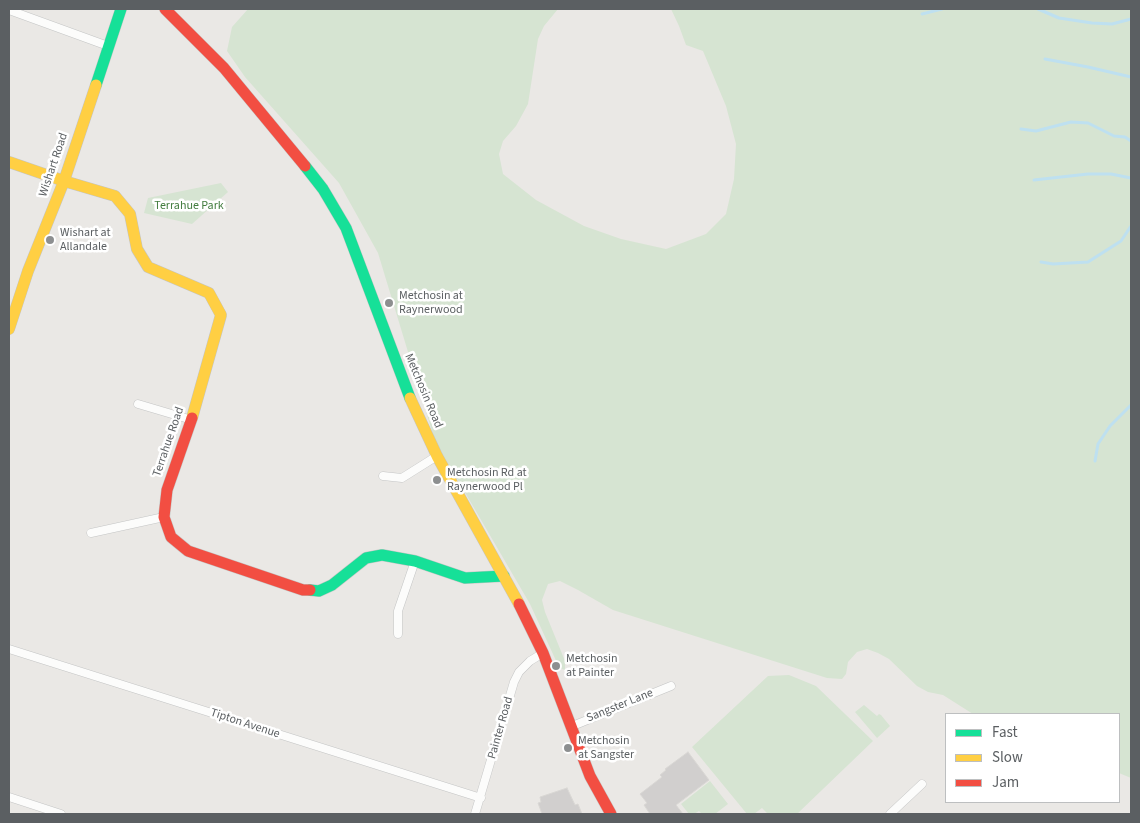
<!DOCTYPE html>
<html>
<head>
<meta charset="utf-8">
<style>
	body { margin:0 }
	#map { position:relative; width:1140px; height:823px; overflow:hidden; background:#eae8e5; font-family:"Source Sans 3",sans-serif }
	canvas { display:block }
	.frame { position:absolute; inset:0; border:10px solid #5b5f62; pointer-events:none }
	.legend { position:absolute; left:945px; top:713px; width:175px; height:90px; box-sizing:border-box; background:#fff; border:1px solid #bdbfc0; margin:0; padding:6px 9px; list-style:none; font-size:15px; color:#5b5f62 }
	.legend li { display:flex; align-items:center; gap:10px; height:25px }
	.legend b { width:25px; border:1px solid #bdbfc0 }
</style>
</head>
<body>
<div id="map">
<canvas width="1140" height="823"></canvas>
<div class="frame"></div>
<ul class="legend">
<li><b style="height:6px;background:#16e098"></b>Fast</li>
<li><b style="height:6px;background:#ffcf43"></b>Slow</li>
<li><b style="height:6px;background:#f24e42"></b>Jam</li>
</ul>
</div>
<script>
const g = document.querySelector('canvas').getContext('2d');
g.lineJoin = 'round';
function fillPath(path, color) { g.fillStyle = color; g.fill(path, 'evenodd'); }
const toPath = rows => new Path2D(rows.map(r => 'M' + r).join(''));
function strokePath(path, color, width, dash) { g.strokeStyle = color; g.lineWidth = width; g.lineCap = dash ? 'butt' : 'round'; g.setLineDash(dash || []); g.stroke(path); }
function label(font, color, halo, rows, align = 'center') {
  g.font = font + ' "Source Sans 3",sans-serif'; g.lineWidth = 5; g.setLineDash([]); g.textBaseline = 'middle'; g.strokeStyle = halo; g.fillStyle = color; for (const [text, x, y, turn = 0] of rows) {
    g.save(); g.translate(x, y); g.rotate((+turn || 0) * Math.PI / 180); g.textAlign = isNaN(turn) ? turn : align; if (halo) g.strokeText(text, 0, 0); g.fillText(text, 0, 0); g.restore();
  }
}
const green = toPath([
	[248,9,558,9,544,26,538,39,528,104,516,126,503,141,499,154,503,174,536,200,584,226,621,239,666,249,706,234,726,214,734,179,736,144,726,106,703,51,686,45,679,26,671,9,1131,9,1131,778,1119,773,1119,714,973,714,943,695,928,692,917,686,889,659,878,653,867,649,857,652,848,662,846,674,842,679,827,678,613,610,578,590,560,581,548,584,542,600,545,612,565,661,565,670,562,669,558,665,530,604,435,441,378,253,339,183,245,77,227,51,232,27],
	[221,183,228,192,192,224,144,213,148,198],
	[789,675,816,686,873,741,797,814,768,814,762,808,754,814,747,814,692,747,768,676],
	[864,705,877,716,879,714,881,715,890,726,877,738,855,712],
	[710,781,728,804,715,814,702,814,699,811,694,814,689,814,681,804]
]);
const stream = toPath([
	[1038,9,1059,18,1092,23,1112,24,1131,19],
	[922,14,942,9],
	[1045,59,1088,67,1131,77],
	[1021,129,1036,131,1071,122,1088,123,1114,136,1125,137,1131,141],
	[1034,180,1088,174,1111,174,1131,178],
	[1041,262,1053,264,1088,262,1121,241,1131,226],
	[1095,461,1098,444,1110,426,1131,405]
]);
const building = toPath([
	[688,752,709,780,676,805,683,814,650,814,644,805,647,803,640,794,662,777,660,775,666,770,665,769,688,752],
	[567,788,575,805,578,804,582,814,542,814,538,803,541,802,540,797,567,788]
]);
const street = toPath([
	[9,10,108,46],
	[138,404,192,420],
	[383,476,402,478,437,456],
	[91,533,164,517],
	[398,634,398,611,415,561],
	[9,649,481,798],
	[570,727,671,686],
	[9,797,61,814],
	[475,814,514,682,519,672,530,661,543,653],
	[890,814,922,784]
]);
const fast = toPath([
	[96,85,121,9],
	[305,166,323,189,346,228,410,398],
	[310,590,319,591,332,585,366,558,382,555,415,561,465,578,504,576]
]);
const slow = toPath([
	[9,162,64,181,115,196,130,214,137,249,148,267,209,293,221,315,192,418],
	[9,329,28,271,64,181,96,85],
	[410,398,437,456,519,604]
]);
const jam = toPath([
	[165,9,224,68,305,166],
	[192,418,167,490,164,517,171,537,188,551,303,590,310,590],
	[519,604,543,653,590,776,611,814]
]);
const markers = [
	[50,240,5,"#8d8f90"],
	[389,303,5,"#8d8f90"],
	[437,480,5,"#8d8f90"],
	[556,666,5,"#8d8f90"],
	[568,748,5,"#8d8f90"]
];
const streetNames = [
	["Wishart Road",54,165,-71],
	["Metchosin Road",423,391,67],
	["Terrahue Road",169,442,-71],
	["Sangster Lane",620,706,-22],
	["Tipton Avenue",245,724,18],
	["Painter Road",501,728,-74]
];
const parkNames = [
	["Terrahue Park",189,206]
];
const poiNames = [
	["Wishart at",60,233],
	["Allandale",60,247],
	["Metchosin at",399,296],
	["Raynerwood",399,310],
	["Metchosin Rd at",447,473],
	["Raynerwood Pl",447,487],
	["Metchosin",566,659],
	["at Painter",566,673],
	["Metchosin",578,741],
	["at Sangster",578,755]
];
fillPath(green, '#d6e4d2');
strokePath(stream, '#bee0f0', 3);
fillPath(building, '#d1cfce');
strokePath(building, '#d9d7d4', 1);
strokePath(street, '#c4c5c5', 9);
strokePath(fast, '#c4c5c4', 12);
strokePath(slow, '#c4c5c4', 12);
strokePath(jam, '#c4c5c4', 12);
strokePath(street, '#fcfcfb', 8);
strokePath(fast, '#16e098', 11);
strokePath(slow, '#ffcf43', 11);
strokePath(jam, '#f24e42', 11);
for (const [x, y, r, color] of markers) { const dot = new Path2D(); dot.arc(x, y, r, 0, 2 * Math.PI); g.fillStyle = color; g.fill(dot); strokePath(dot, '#fff', 2); }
label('12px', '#5b5f62', '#fff', streetNames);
label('12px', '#437d3f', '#fff', parkNames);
label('12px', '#5b5f62', '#fff', poiNames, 'left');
</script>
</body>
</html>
